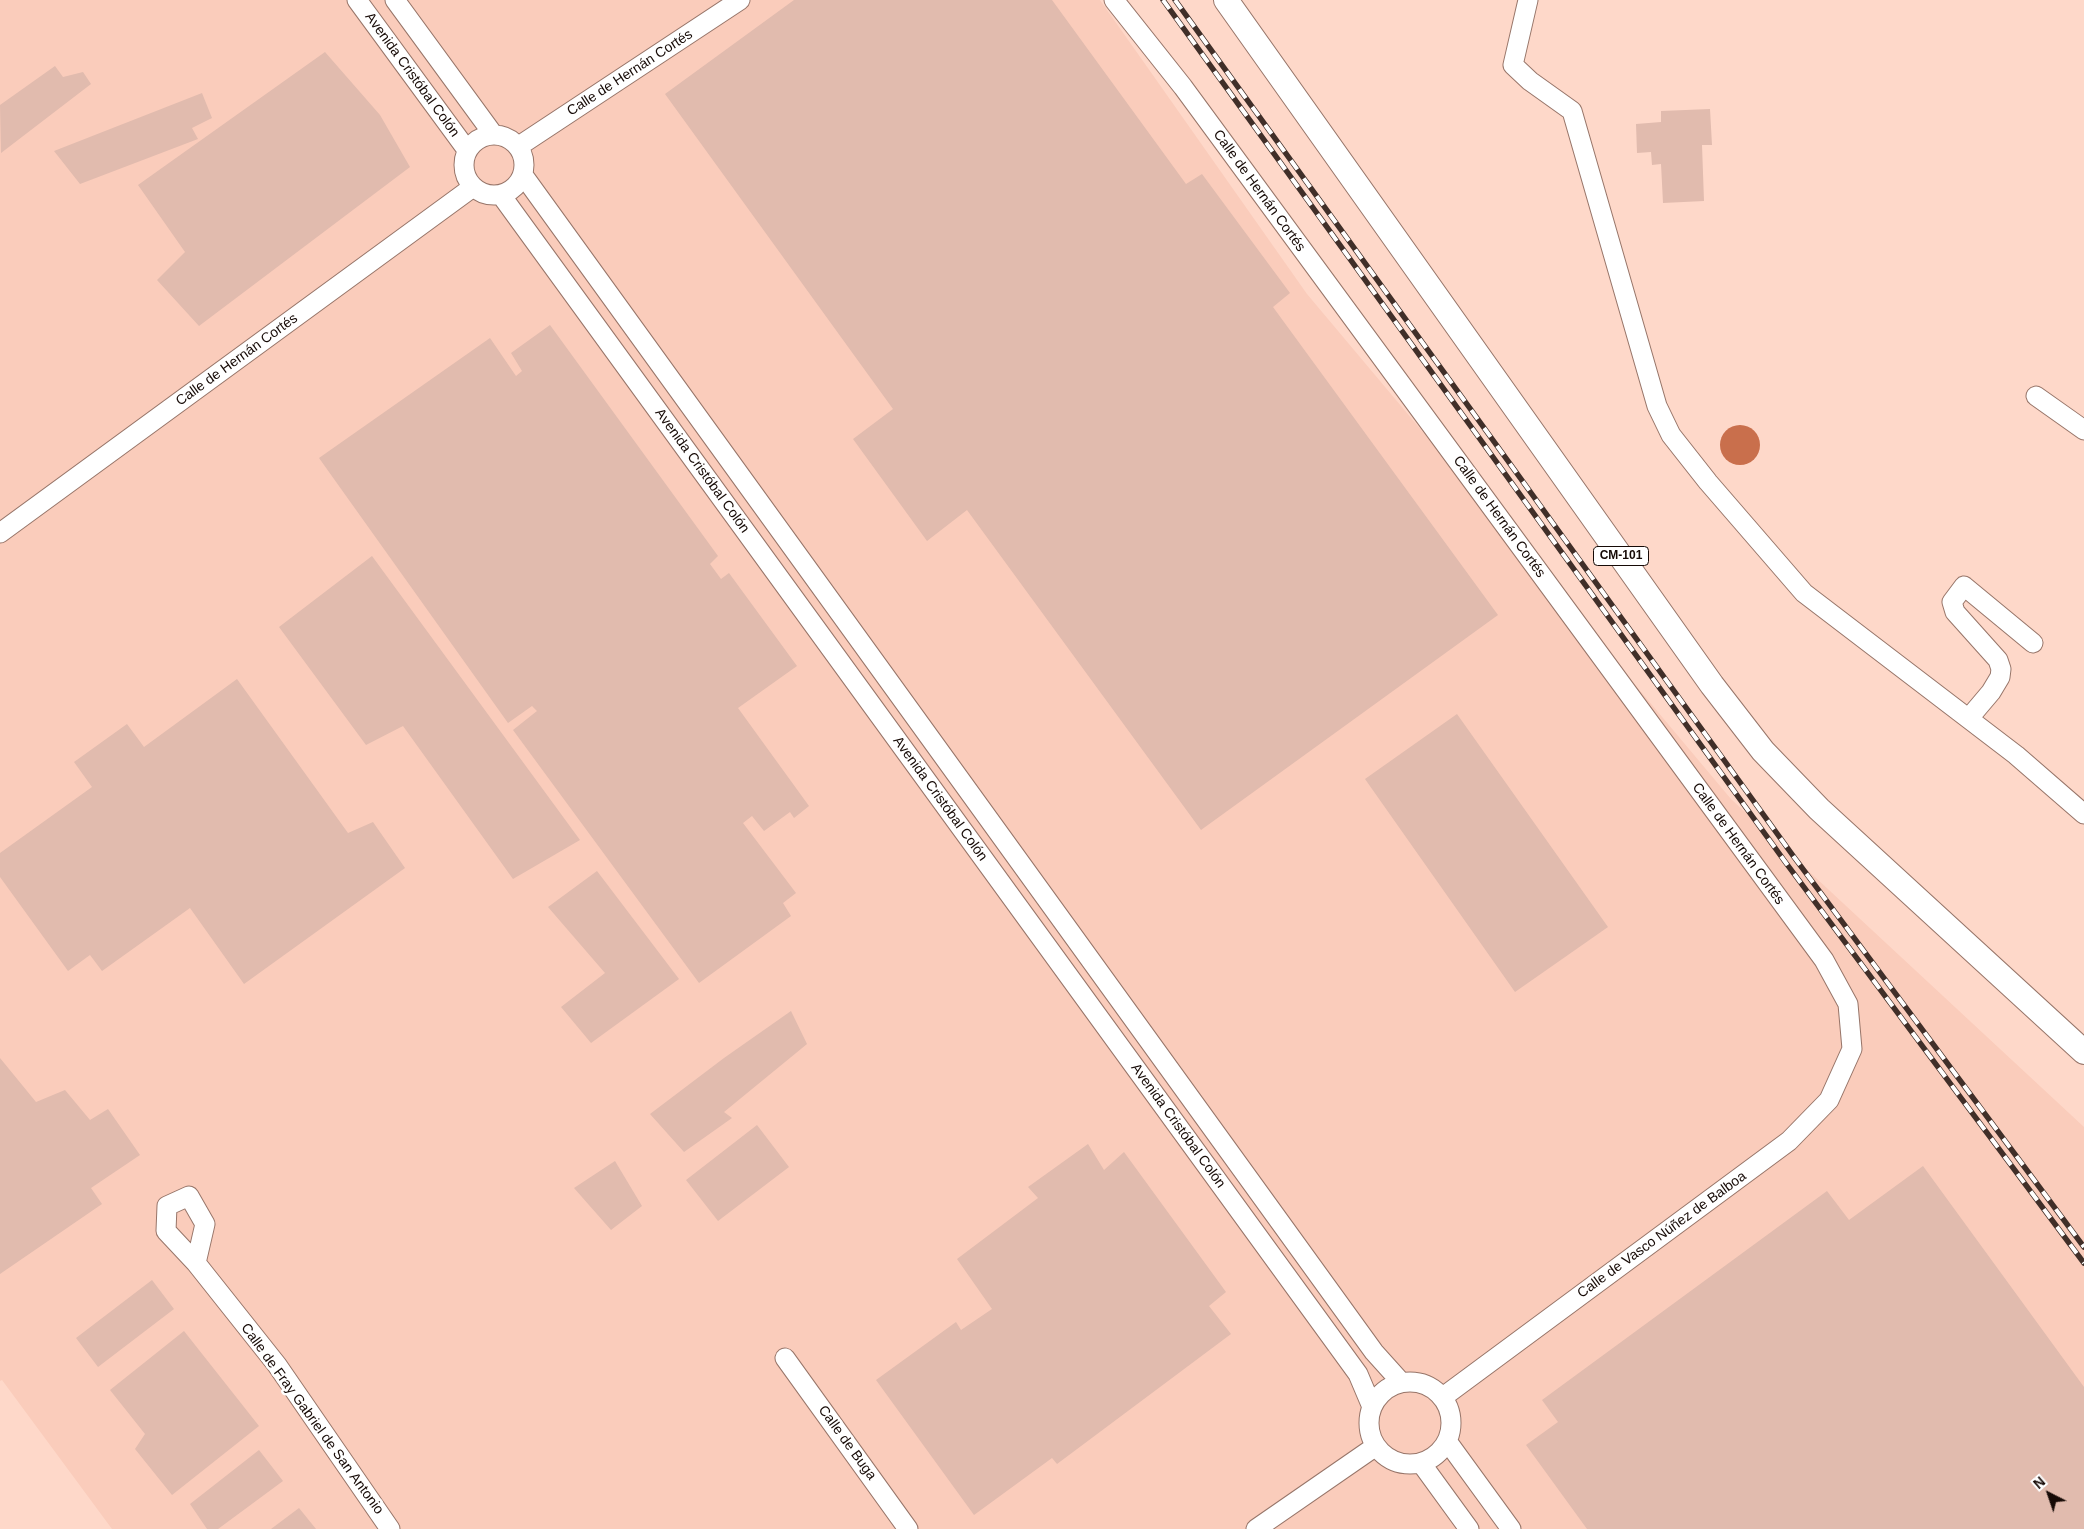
<!DOCTYPE html>
<html>
<head>
<meta charset="utf-8">
<style>
	body { margin:0 }
	#map { position:relative; width:2084px; height:1529px; overflow:hidden; background:#fed8c9; font-family:Helvetica,sans-serif }
	canvas { display:block }
	.north { position:absolute; left:2024px; top:1469px; width:50px; height:50px; -webkit-text-stroke:4px #fff; paint-order:stroke; rotate:319deg; font-size:14px; font-weight:700; line-height:20px; text-align:center; color:#160a06 }
	.north::after { content:''; display:block; margin:auto; width:18px; height:22px; background:#160a06; clip-path:polygon(50% 0,100% 100%,50% 72%,0 100%) }
</style>
</head>
<body>
<div id="map">
<canvas width="2084" height="1529"></canvas>
<div class="north">N</div>
</div>
<script>
const g = document.querySelector('canvas').getContext('2d');
g.lineJoin = 'round';
function fillPath(path, color) { g.fillStyle = color; g.fill(path, 'evenodd'); }
const toPath = rows => new Path2D(rows.map(r => 'M' + r).join(''));
function strokePath(path, color, width, dash) { g.strokeStyle = color; g.lineWidth = width; g.lineCap = dash ? 'butt' : 'round'; g.setLineDash(dash || []); g.stroke(path); }
function label(font, color, halo, rows, align = 'center') {
  g.font = font + ' Helvetica,sans-serif'; g.lineWidth = 5; g.setLineDash([]); g.textBaseline = 'middle'; g.strokeStyle = halo; g.fillStyle = color; for (const [text, x, y, turn = 0] of rows) {
    g.save(); g.translate(x, y); g.rotate((+turn || 0) * Math.PI / 180); g.textAlign = isNaN(turn) ? turn : align; if (halo) g.strokeText(text, 0, 0); g.fillText(text, 0, 0); g.restore();
  }
}
const built = toPath([
	[0,0,1100,0,1307,294,1731,799,2084,1127,2084,1529,112,1529,2,1380,0,1381]
]);
const water = toPath([
	'1720 445a20 20 0 1 1 40 0a20 20 0 1 1-40 0Z'
]);
const building = toPath([
	[794,0,1052,0,1186,184,1202,174,1290,293,1273,307,1498,615,1201,830,967,510,927,541,853,439,893,409,665,94],
	[325,52,380,115,410,167,199,326,157,280,185,252,138,185],
	[55,66,63,77,83,72,91,84,1,153,0,105],
	[202,93,212,118,192,128,198,139,80,184,54,151],
	[1710,109,1712,145,1702,145,1704,201,1663,203,1661,164,1652,165,1651,152,1637,153,1636,124,1661,122,1661,111],
	[550,325,718,556,710,564,721,579,729,573,797,666,738,708,809,806,794,818,790,812,764,831,752,816,743,823,796,893,783,903,791,916,699,983,513,730,537,711,532,706,508,723,319,458,490,338,516,376,522,371,511,353],
	[372,556,580,840,513,879,403,726,366,745,279,627],
	[237,679,348,833,373,822,405,868,244,984,190,908,102,971,90,955,68,971,0,877,0,853,92,787,74,762,127,724,144,747],
	[1457,714,1608,927,1515,992,1365,779],
	[597,871,679,979,591,1043,561,1007,605,973,548,907],
	[791,1011,807,1044,724,1112,732,1118,684,1152,650,1114,724,1058],
	[0,1058,36,1102,65,1090,90,1120,108,1109,140,1155,91,1188,102,1204,0,1274],
	[757,1125,789,1167,718,1221,686,1180],
	[1088,1144,1104,1170,1124,1152,1226,1292,1209,1306,1231,1334,1057,1464,1052,1458,974,1515,876,1380,956,1322,961,1330,992,1309,957,1259,1038,1198,1028,1187],
	[615,1161,642,1206,611,1230,574,1188],
	[1923,1166,2084,1387,2084,1529,1587,1529,1526,1445,1558,1422,1542,1400,1827,1191,1849,1220],
	[152,1280,174,1309,98,1367,76,1338],
	[184,1331,259,1426,172,1495,135,1449,145,1434,110,1390],
	[259,1450,283,1481,218,1529,207,1529,190,1504],
	[299,1508,316,1529,271,1529]
]);
const minor = toPath([
	[357,0,467,150],
	[395,0,493,134],
	[1114,0,1183,87,1824,960,1848,1004,1852,1049,1829,1100,1789,1141,1443,1397],
	[1528,0,1513,65,1530,81,1572,111,1657,406,1671,435,1708,482,1804,593,2016,755,2084,814],
	'464 165a30 30 0 1 1 60 0a30 30 0 1 1-60 0Z',
	[519,146,740,0],
	[523,175,1374,1352,1401,1382],
	[501,195,1358,1374,1372,1407],
	[2036,396,2084,430],
	[0,533,473,187],
	[1969,718,1991,692,2000,677,2001,669,1998,660,1955,612,1952,602,1964,586,2033,643],
	[196,1263,205,1224,189,1196,167,1206,166,1231,196,1263,277,1365,390,1529],
	[785,1358,908,1529],
	'1369 1423a41 41 0 1 1 82 0a41 41 0 1 1-82 0Z',
	[1447,1441,1511,1529],
	[1421,1463,1469,1529],
	[1256,1529,1376,1446]
]);
const major = toPath([
	[1226,0,1712,685,1763,751,1819,809,2084,1052]
]);
const rail = toPath([
	[1163,0,1786,863,2084,1263],
	[1175,0,1794,857,2084,1247]
]);
const shields = [
	[1621,556,55]
];
const shieldNames = [
	["CM-101",1621,556]
];
const streetNames = [
	["Calle de Hernán Cortés",630,73,-33],
	["Avenida Cristóbal Colón",412,75,54],
	["Calle de Hernán Cortés",1259,191,54],
	["Calle de Hernán Cortés",237,360,-36],
	["Avenida Cristóbal Colón",702,471,54],
	["Calle de Hernán Cortés",1499,517,54],
	["Avenida Cristóbal Colón",940,799,54],
	["Calle de Hernán Cortés",1738,844,54],
	["Avenida Cristóbal Colón",1178,1126,54],
	["Calle de Vasco Núñez de Balboa",1662,1235,-36],
	["Calle de Fray Gabriel de San Antonio",312,1419,54],
	["Calle de Buga",847,1443,54]
];
fillPath(built, '#faccbb');
fillPath(water, '#c96f4c');
fillPath(building, '#e1bbae');
strokePath(minor, '#977569', 21);
strokePath(major, '#977569', 26);
strokePath(minor, '#fff', 19);
strokePath(major, '#fff', 24);
strokePath(rail, '#402f29', 5.5);
strokePath(rail, '#fff', 4, [11]);
for (const [x, y, w] of shields) { const box = new Path2D(); box.roundRect(x - w / 2, y - 9.5, w, 19, 4); g.fillStyle = '#fff'; g.fill(box); strokePath(box, '#160a06', 1); }
label('bold 12px', '#160a06', null, shieldNames);
label('14px', '#160a06', '#fff', streetNames);
</script>
</body>
</html>
